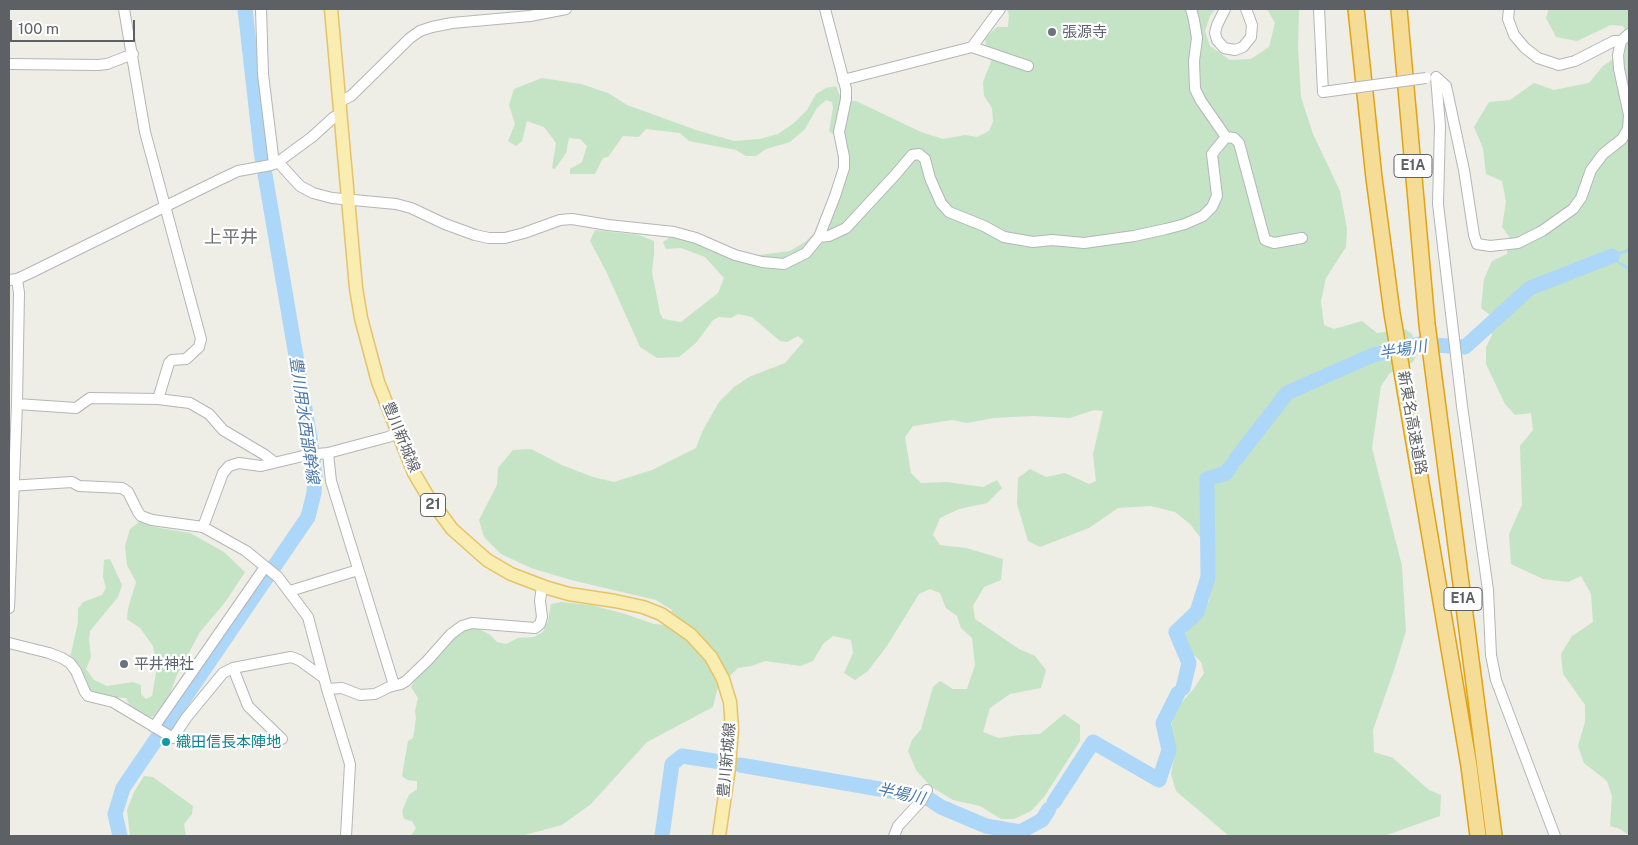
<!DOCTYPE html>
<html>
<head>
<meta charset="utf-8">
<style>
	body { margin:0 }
	#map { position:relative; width:1638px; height:845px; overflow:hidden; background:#eeede6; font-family:"Public Sans",sans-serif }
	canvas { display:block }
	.frame { position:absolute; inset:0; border:10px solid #5d6165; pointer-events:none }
	.scale { position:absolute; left:10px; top:20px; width:125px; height:22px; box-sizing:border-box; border:2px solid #5d6165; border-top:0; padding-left:6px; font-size:15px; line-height:18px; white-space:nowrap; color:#5d6165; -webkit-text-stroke:4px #fff; paint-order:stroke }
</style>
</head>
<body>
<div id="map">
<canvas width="1638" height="845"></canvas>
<div class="frame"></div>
<div class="scale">100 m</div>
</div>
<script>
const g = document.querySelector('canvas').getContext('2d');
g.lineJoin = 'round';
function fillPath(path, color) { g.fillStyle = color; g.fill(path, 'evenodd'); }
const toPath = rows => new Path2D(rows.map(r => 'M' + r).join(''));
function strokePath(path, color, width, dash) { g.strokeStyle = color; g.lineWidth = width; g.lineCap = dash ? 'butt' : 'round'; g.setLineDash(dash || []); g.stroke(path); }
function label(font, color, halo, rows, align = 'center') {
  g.font = font + ' "Public Sans","Noto Sans JP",sans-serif'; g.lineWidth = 4.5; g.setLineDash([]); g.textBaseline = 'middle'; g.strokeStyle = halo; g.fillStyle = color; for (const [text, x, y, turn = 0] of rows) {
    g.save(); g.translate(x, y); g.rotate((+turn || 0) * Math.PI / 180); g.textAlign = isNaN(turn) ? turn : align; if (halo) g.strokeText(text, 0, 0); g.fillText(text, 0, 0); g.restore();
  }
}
const green = toPath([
	[1007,9,1215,9,1210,16,1205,31,1210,46,1230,60,1251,59,1269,47,1275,23,1267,9,1299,9,1298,48,1301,97,1313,134,1340,191,1347,229,1346,247,1326,278,1321,301,1324,325,1334,329,1362,321,1377,333,1405,329,1412,334,1417,354,1413,362,1390,373,1381,386,1372,448,1402,566,1406,631,1395,667,1373,730,1374,752,1393,758,1429,790,1441,795,1440,816,1384,836,1229,836,1176,791,1171,774,1175,750,1170,731,1175,710,1195,687,1204,673,1201,662,1191,652,1184,636,1209,601,1214,572,1213,554,1190,524,1175,512,1151,506,1118,508,1089,528,1040,547,1028,541,1017,504,1018,478,1030,469,1046,477,1065,473,1089,484,1096,481,1093,454,1103,411,1094,410,1070,418,1033,416,993,418,967,423,952,420,913,426,905,437,911,473,921,483,947,482,983,487,997,480,1002,488,987,503,959,509,940,518,933,535,940,545,966,548,1003,559,1001,580,984,587,973,606,975,619,1019,649,1035,656,1046,670,1041,688,1010,694,990,708,983,732,999,738,1020,735,1040,734,1064,714,1080,725,1080,741,1044,797,1031,811,1014,819,1001,819,980,806,953,800,930,786,916,770,908,751,912,740,921,729,933,687,940,681,953,689,967,689,975,665,972,638,961,628,957,616,946,608,940,593,930,589,919,594,887,646,867,672,855,680,844,673,853,653,851,640,833,636,823,644,813,661,801,666,766,661,751,666,738,668,718,687,713,707,647,742,591,804,562,825,521,836,411,836,416,828,412,821,404,819,402,811,409,795,417,789,417,781,407,780,402,776,408,741,413,738,416,718,415,711,418,698,411,687,416,678,453,637,467,629,477,628,489,634,497,642,506,644,518,638,534,637,543,632,548,621,551,604,561,602,591,605,625,614,654,624,665,625,672,610,656,600,571,580,531,568,501,554,484,537,479,520,497,485,498,468,513,450,531,449,562,465,593,477,614,482,652,470,696,448,702,432,719,402,734,387,749,377,785,363,804,341,798,336,787,342,780,341,752,317,738,314,731,318,719,317,713,320,696,343,679,357,657,358,640,347,606,271,590,241,595,230,639,235,654,241,654,254,652,272,660,313,663,319,681,322,718,293,724,278,705,257,681,248,666,249,663,242,672,236,752,256,790,251,805,242,820,227,840,193,843,141,829,131,833,108,832,102,826,100,817,108,805,129,790,142,766,149,756,156,746,156,736,150,689,141,680,133,646,129,639,137,623,136,608,157,603,158,595,174,570,174,570,169,582,162,587,146,580,139,569,138,566,153,555,169,552,168,556,143,544,127,527,121,522,141,516,146,508,141,515,124,509,105,514,89,542,78,581,84,608,93,627,105,696,130,734,141,759,139,778,134,794,123,807,110,816,94,826,88,836,86,842,101,856,101,921,132,943,139,965,135,977,137,989,131,993,122,992,108,984,96,983,82,994,54,986,47,985,38,997,27,1008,27,1009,15],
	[1549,9,1629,9,1629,38,1623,26,1611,25,1577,41,1556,37,1546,18],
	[1629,40,1629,835,1620,829,1610,826,1612,796,1607,781,1584,763,1578,746,1585,722,1585,705,1563,674,1561,654,1572,636,1593,622,1591,594,1581,576,1568,582,1543,579,1511,564,1509,534,1522,505,1520,446,1533,430,1531,413,1515,415,1505,404,1486,364,1486,347,1492,335,1490,315,1481,308,1484,279,1492,261,1507,254,1510,238,1502,227,1506,201,1502,181,1486,174,1483,148,1474,127,1489,102,1510,100,1534,83,1554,90,1589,83,1603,66,1622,53],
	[139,522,160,528,190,533,224,552,245,572,226,601,200,632,177,675,169,696,154,716,148,718,131,708,126,698,102,697,91,692,70,658,78,622,78,609,83,602,102,595,106,588,103,577,104,560,110,559,122,585,118,597,90,631,89,640,91,657,86,669,94,680,107,686,133,682,141,685,141,694,146,699,152,696,157,667,153,646,140,628,127,619,128,609,136,582,127,565,125,546,130,529],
	[144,776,153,777,193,806,192,814,184,824,186,836,130,836,127,810,134,792]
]);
const stream = toPath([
	[1612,256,1629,250],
	[1610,257,1629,269]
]);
const river = toPath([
	[1236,459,1287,393,1373,355,1419,344,1465,347,1530,288,1612,256],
	[1183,688,1189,663,1176,632,1197,612,1208,577,1207,479,1226,473,1231,466],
	[740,765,926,797,941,807,986,826,1020,832,1042,820,1049,809],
	[1054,802,1093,742,1159,780,1169,750,1163,723,1178,693],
	[120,836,115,814,123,788,308,517,314,493,315,475,310,438,261,151,245,9],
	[662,836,672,764,682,756,721,762]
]);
const minor = toPath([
	[124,9,145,132,201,339,199,347,186,359,172,360,169,363,158,399],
	[261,9,263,74,274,164],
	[1191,9,1194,20,1197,38,1194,61,1195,89,1201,101,1226,137],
	[1225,9,1217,25,1215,33,1217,40,1224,48,1235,50,1243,47,1251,37,1252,25,1246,9],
	[1319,9,1323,92],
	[1509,9,1508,19,1514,35,1525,48,1538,58,1559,65,1575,61,1614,41,1621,41],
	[972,47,1028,66],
	[9,64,98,65,107,64,133,54],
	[1436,77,1440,126,1438,204,1462,406,1488,590,1491,655,1496,680,1555,836],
	[1436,77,1446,86,1464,170,1474,235,1477,244,1490,246,1518,243,1542,231,1573,209,1581,198,1591,170,1603,154,1622,139,1628,129,1629,115,1619,69,1618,55,1621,41,1629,34],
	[843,80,972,47,1000,9],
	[339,102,351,96,410,38,420,31,432,27,452,23,530,16,566,9],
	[1226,137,1234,138,1239,143,1265,240,1274,243,1302,238],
	[278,162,300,186,313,193,332,198,396,204,411,208,445,224,475,235,489,238,505,238,524,233,560,220,572,219,608,225,674,232,696,238,735,255,762,262,784,264,806,253,819,237,835,196,844,168,844,157,839,132,846,99,846,89,825,9],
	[819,237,829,236,846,228,896,174,912,155,919,154,925,159,930,178,941,203,949,212,984,226,1004,237,1033,242,1052,240,1084,243,1134,236,1166,229,1185,224,1203,216,1212,207,1217,196,1212,154,1226,137],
	[9,280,17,279,28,274,219,180,238,171,271,165,278,162,312,137,334,117,341,114],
	[17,404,76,408,90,398,158,399,190,403,209,414,223,430,265,455,274,462],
	[328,453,331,481,394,685],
	[9,486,72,482,79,486,122,488,128,492,138,512,141,516,152,520,203,527,246,551,278,577,308,617,327,689,342,688,360,695,375,694,389,687,401,684,406,681,427,661,451,634,462,626,472,623,535,628,540,624,542,617,540,601,542,586],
	[203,527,223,473,229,466,239,463,261,466,307,455,328,453,388,437,398,433],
	[290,591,358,570],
	[9,608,17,404,19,293,17,279],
	[9,643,49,653,62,658,70,663,76,671,85,692,88,696,113,702,173,738,186,718,223,673,233,668,291,657,299,660,324,678],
	[233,668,248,706,282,739],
	[327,689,350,764,346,836],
	[154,727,265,567],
	[894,836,898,826,921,801,927,790]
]);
const major = toPath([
	[331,9,356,288,361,318,378,382,414,473,427,495,452,529,487,560,511,574,548,588,569,594,615,601,643,607,661,614,691,635,711,657,723,679,730,702,732,729,729,768,719,836]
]);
const highway = toPath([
	[1356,9,1374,178,1392,313,1469,766,1478,836],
	[1399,9,1427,324,1494,836]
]);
const minorBridge = toPath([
	[1323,92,1426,78]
]);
const markers = [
	[1052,32,5,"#6b7280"],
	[124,664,5,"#6b7280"],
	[166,742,5,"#0f9aa8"]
];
const shields = [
	[1413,166,38],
	[433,505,25],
	[1463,599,38]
];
const shieldNames = [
	["E1A",1413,166],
	["21",433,505],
	["E1A",1463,599]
];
const worshipNames = [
	["張源寺",1062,32],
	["平井神社",134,664]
];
const streetNames = [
	["新東名高速道路",1412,423,80],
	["豊川新城線",401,437,68],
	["豊川新城線",727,760,-85]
];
const cultureNames = [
	["織田信長本陣地",176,742]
];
const waterNames = [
	["半場川",1403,350,-9],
	["豊川用水西部幹線",304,420,82],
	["半場川",901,794,13]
];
const quarterNames = [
	["上平井",231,237]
];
fillPath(green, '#c4e4c5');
strokePath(stream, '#acd7f8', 2.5);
strokePath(river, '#acd7f8', 15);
strokePath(minor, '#b3b6b9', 12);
strokePath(major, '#e6c367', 15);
strokePath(highway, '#e2a212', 18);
strokePath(minor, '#fff', 10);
strokePath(major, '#f9edb1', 12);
strokePath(highway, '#f5dd97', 15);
strokePath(minorBridge, '#b3b6b9', 12, []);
strokePath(minorBridge, '#fff', 10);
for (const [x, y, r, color] of markers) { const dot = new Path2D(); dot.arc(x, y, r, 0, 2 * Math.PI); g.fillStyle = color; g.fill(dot); strokePath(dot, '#fff', 2); }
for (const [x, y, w] of shields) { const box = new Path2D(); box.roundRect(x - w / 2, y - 11.5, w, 23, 4); g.fillStyle = '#fff'; g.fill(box); strokePath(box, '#5d6165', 1); }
label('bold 14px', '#5d6165', null, shieldNames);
label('15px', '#5b616d', '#fff', worshipNames, 'left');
label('15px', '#5d6165', '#fff', streetNames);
label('15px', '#0d838f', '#fff', cultureNames, 'left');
label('italic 16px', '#4a78a9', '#fff', waterNames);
label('18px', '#6f7377', '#fff', quarterNames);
</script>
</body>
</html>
